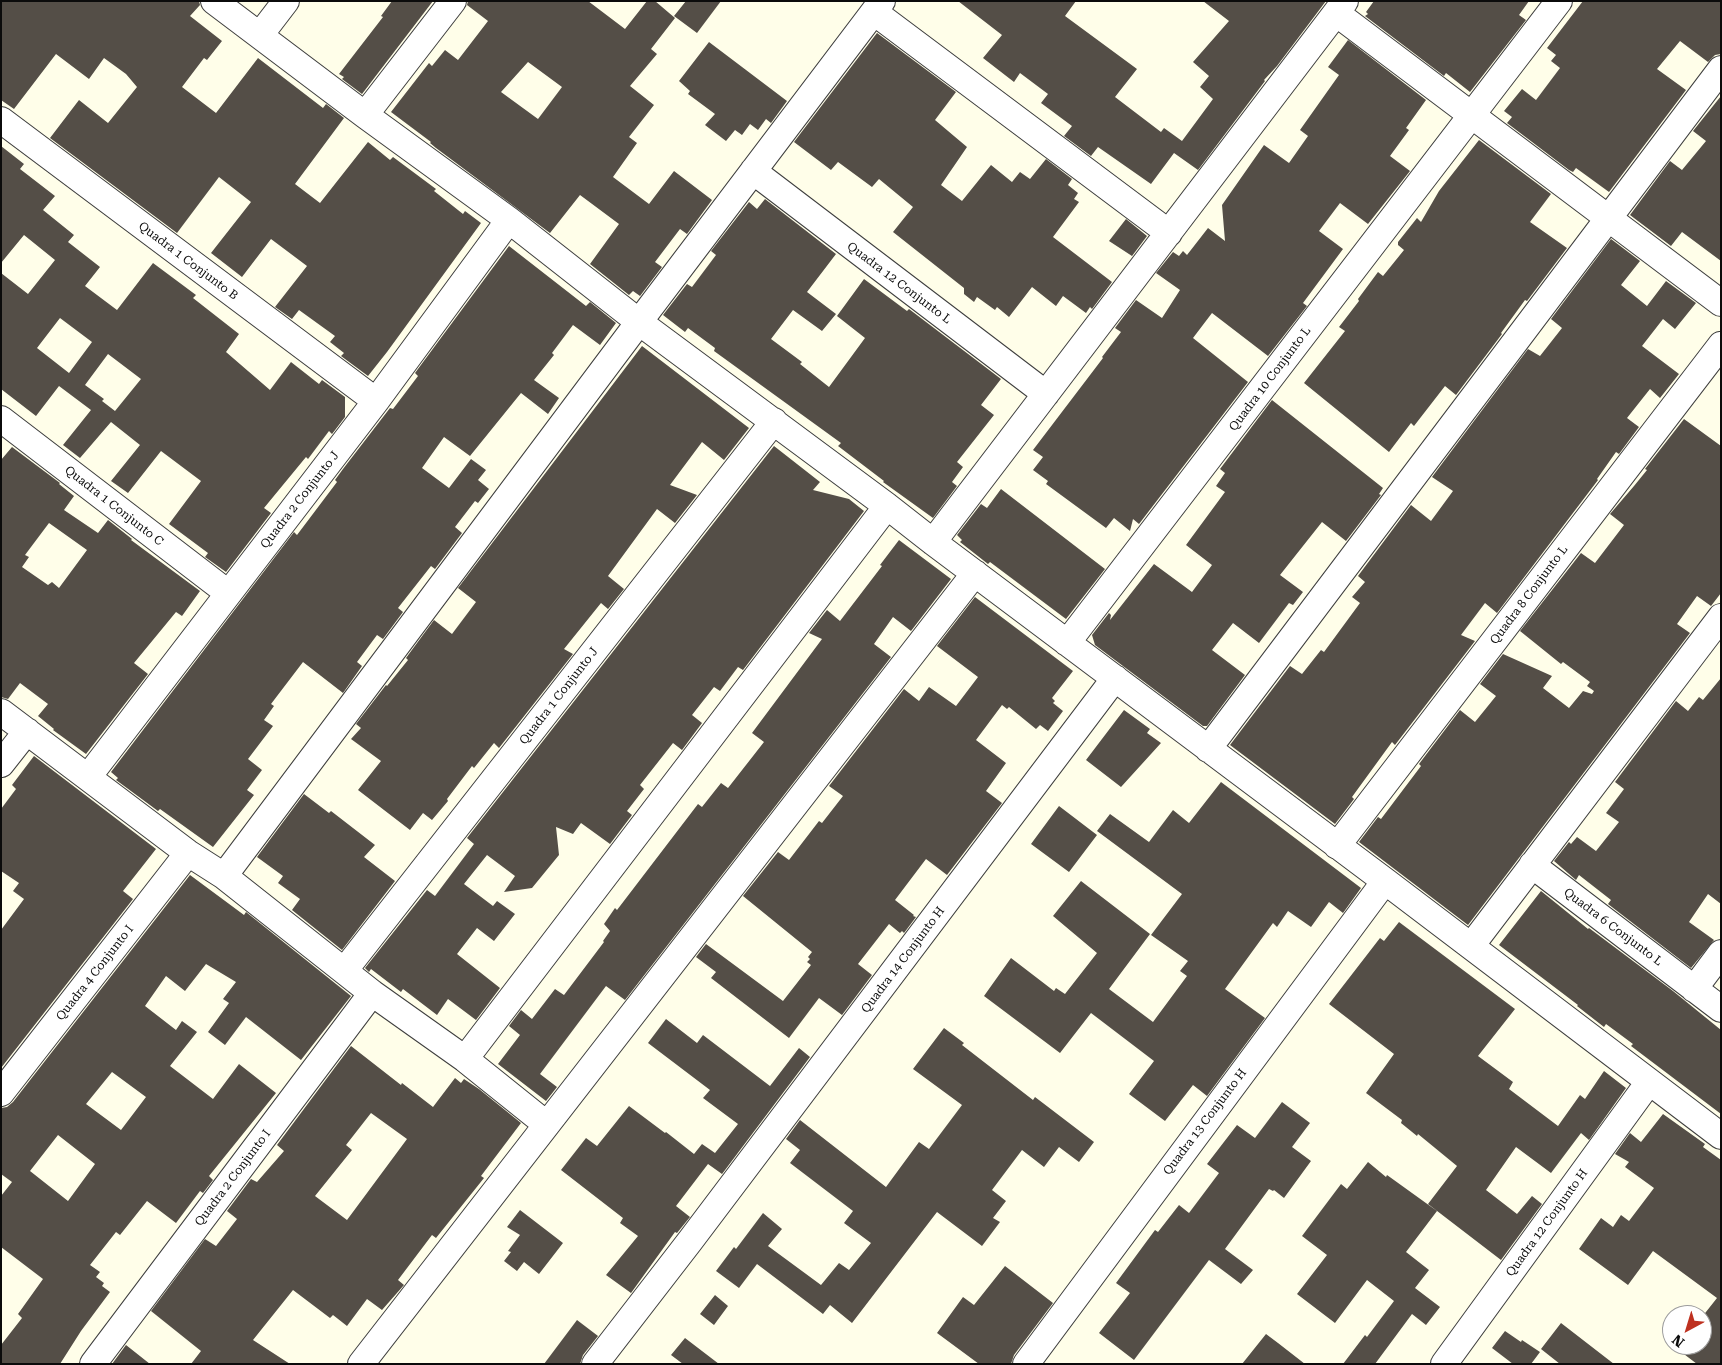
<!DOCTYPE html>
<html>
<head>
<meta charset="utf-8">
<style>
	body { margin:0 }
	#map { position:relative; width:1722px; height:1365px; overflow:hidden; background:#fffee9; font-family:"Roboto Serif",serif }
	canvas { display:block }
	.frame { position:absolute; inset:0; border:2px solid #0b0b0b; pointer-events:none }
	.north { position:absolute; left:1662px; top:1305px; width:50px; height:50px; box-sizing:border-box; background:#fff; border:1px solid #9d9d9d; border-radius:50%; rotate:219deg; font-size:14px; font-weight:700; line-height:20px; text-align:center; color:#0b0b0b }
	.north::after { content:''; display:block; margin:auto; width:18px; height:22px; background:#be3120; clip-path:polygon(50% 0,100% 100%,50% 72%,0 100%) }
</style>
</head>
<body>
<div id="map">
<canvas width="1722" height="1365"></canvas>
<div class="frame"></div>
<div class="north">N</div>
</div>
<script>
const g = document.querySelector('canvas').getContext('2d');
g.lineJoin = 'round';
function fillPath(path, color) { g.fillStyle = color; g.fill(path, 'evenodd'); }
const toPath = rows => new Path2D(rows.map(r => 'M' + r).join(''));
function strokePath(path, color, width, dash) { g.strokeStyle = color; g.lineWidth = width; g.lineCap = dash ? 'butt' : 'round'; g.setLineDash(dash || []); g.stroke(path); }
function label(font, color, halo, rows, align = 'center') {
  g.font = font + ' "Roboto Serif",serif'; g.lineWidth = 5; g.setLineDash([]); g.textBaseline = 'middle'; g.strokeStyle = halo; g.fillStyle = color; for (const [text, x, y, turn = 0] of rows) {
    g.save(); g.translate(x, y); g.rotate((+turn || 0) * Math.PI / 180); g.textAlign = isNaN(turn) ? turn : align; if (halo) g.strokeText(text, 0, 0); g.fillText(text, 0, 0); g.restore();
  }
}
const building = toPath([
	[1,1,199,1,200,5,190,16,222,41,207,60,204,58,182,87,216,113,258,58,323,108,326,104,344,118,295,184,320,203,368,142,390,160,393,157,436,189,434,191,463,214,465,211,481,223,387,352,368,376,341,356,344,353,330,342,335,336,299,310,292,319,275,307,307,266,271,239,242,277,211,253,251,202,219,177,177,233,50,138,79,100,108,123,137,87,126,74,104,58,89,79,56,54,14,109,1,100],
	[392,1,433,1,362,94,342,79,344,77,339,74,383,17,381,16],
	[468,1,588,1,625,29,647,1,655,1,675,18,651,49,657,54,630,86,654,105,629,137,637,143,613,177,649,204,674,171,712,200,687,234,680,229,655,262,662,267,640,296,633,291,629,295,590,264,619,224,580,195,550,233,436,148,430,143,431,142,391,112,429,63,432,66,445,50,458,60,488,21,467,5],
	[528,62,562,87,538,119,501,92],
	[686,1,721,1,697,33,674,16],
	[958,1,1076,1,1065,16,1137,69,1115,97,1161,132,1164,128,1182,141,1213,99,1200,87,1209,76,1193,62,1229,21,1203,1,1326,1,1277,66,1264,80,1265,81,1198,170,1174,153,1151,184,1098,147,1091,156,1064,136,1072,126,1041,103,1048,94,1020,73,1014,82,983,58,1002,35],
	[1374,1,1529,1,1519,15,1526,20,1470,92,1446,73,1444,76,1365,16,1368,14,1366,12],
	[1583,1,1721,1,1721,54,1715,55,1708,62,1680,41,1657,69,1686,90,1609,192,1576,168,1573,172,1569,170,1507,123,1512,117,1504,111,1522,89,1536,100,1560,68,1551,61,1556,55,1547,48],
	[877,33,956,92,935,120,967,147,941,185,962,201,991,165,1012,182,1020,172,1030,179,1046,159,1072,179,1068,185,1078,193,1074,199,1079,202,1053,237,1112,282,1092,309,1090,307,1086,313,1063,296,1056,306,1032,287,1009,317,997,307,995,310,977,297,974,302,964,294,964,288,893,232,913,207,879,179,872,187,838,162,831,170,794,142],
	[1348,40,1426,100,1406,128,1409,130,1390,156,1410,171,1368,224,1340,203,1319,231,1343,249,1303,303,1307,306,1268,356,1212,313,1193,338,1248,382,1139,524,1133,519,1130,531,1114,518,1106,528,1046,484,1048,481,1033,470,1043,457,1033,450,1103,358,1102,357,1121,332,1115,328,1136,300,1162,318,1180,290,1156,273,1173,252,1179,256,1183,251,1187,255,1208,228,1225,241,1222,205,1264,145,1289,163,1308,136,1300,130,1339,75,1328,67],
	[709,42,787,101,771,123,766,119,758,130,750,124,742,135,735,130,726,141,705,125,715,114,688,94,690,91,679,81],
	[1721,96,1721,261,1682,232,1671,246,1630,215,1670,161,1682,170,1706,141,1693,131],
	[1479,140,1551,194,1530,222,1567,248,1527,301,1525,300,1501,333,1502,334,1456,395,1445,386,1414,426,1411,423,1389,452,1304,383,1345,331,1339,327,1359,301,1358,299,1378,272,1383,276,1404,250,1398,245,1398,242,1417,218,1421,222,1439,191],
	[1,146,24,164,20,169,55,196,43,210,74,235,68,242,100,267,85,286,117,310,153,263,196,295,193,298,239,334,226,352,270,390,291,362,319,384,322,380,345,397,345,417,332,434,329,431,308,459,306,457,264,508,271,513,226,572,205,557,208,553,169,524,201,481,161,451,128,493,111,481,140,445,111,422,80,458,63,445,91,410,59,386,36,416,1,389,1,273,28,294,55,260,24,235,1,263],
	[60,318,92,342,69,373,37,348],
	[108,354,141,379,115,411,102,401,104,399,85,385],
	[765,199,836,254,807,292,836,314,822,331,793,310,771,339,802,362,800,364,829,387,865,338,837,316,864,279,907,311,909,309,1001,379,981,405,994,415,957,462,963,467,952,482,957,486,933,518,883,482,884,481,838,446,841,443,714,351,715,348,688,328,685,332,663,315,687,284,692,287,716,255,711,251,749,202,757,209],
	[1126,219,1147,236,1132,256,1109,241],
	[1611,239,1640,261,1621,285,1647,306,1666,281,1696,303,1675,329,1663,319,1642,346,1679,374,1660,398,1650,389,1627,418,1639,427,1619,454,1616,452,1597,479,1598,480,1497,613,1485,603,1461,635,1475,641,1395,745,1392,742,1352,797,1354,799,1335,824,1230,745,1290,666,1302,674,1321,650,1324,652,1360,603,1352,597,1365,582,1358,576,1411,505,1431,521,1453,491,1432,477,1528,349,1540,356,1562,328,1551,319],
	[509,246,586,306,590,302,616,323,600,345,573,325,552,353,554,355,534,380,559,398,548,414,521,393,470,456,444,437,422,468,449,488,471,459,486,470,478,480,489,489,478,503,475,501,455,527,462,533,435,569,431,566,398,608,403,612,383,639,377,635,357,662,362,666,343,693,303,662,271,704,274,706,264,720,273,726,248,759,262,770,247,790,254,795,213,847,160,809,158,811,116,780,118,778,111,772,294,532,297,535,337,482,335,480,343,469,390,408,393,409,418,376,415,373],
	[642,346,749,428,724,460,702,442,670,485,697,495,675,523,657,509,608,576,624,589,608,609,601,603,564,649,573,654,499,748,494,743,474,768,472,766,447,799,448,801,432,820,423,813,410,830,358,790,381,761,351,739,361,728,356,724,386,685,387,686,408,660,406,658,434,620,452,634,476,602,458,588],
	[1272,400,1383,488,1379,494,1381,495,1346,541,1322,522,1280,575,1303,592,1293,605,1289,603,1259,643,1233,623,1212,650,1245,675,1207,726,1203,726,1095,645,1092,635,1109,613,1111,615,1110,620,1154,564,1192,592,1212,565,1186,545,1225,492,1216,486,1225,473,1220,469],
	[1684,419,1721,446,1721,593,1711,606,1697,596,1677,624,1690,633,1468,925,1359,842,1378,817,1381,819,1421,766,1419,764,1460,710,1475,722,1496,696,1480,684,1503,654,1552,676,1543,688,1569,708,1583,691,1592,694,1594,691,1587,686,1590,682,1563,662,1561,664,1520,631,1581,553,1595,563,1624,525,1610,514,1634,486,1647,470,1645,469],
	[774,446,820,482,813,490,849,499,864,511,743,670,738,667,720,691,714,687,692,715,702,723,682,750,673,743,640,785,644,789,627,811,632,815,610,844,581,823,573,834,556,827,559,855,532,888,504,892,515,876,487,855,464,884,493,906,497,901,515,914,494,941,477,928,457,954,500,988,476,1020,448,999,437,1015,403,989,401,992,371,969,369,972,365,968,427,890,435,896,474,844,467,838],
	[12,447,60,483,59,484,74,496,64,510,98,533,108,520,132,539,131,540,200,591,182,616,176,612,134,663,148,674,86,754,53,730,54,729,38,716,48,704,20,683,8,699,1,697,1,460],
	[49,523,87,550,59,588,52,582,48,585,22,567,29,557,25,555],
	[1001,489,1105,569,1066,619,990,562,988,564,960,542,962,540,957,535,981,504,987,508],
	[899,540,951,579,911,631,893,617,874,644,891,657,625,1000,606,986,540,1074,557,1087,546,1101,498,1064,520,1035,509,1026,521,1010,532,1019,555,989,564,995,604,942,603,941,610,931,604,924,615,908,617,910,698,804,702,807,721,783,728,788,764,742,752,733,822,639,809,633,827,610,840,621,882,566,880,565],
	[975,597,1073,671,1052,698,1055,701,1053,703,1063,711,1048,731,1040,725,1036,729,1009,707,1007,709,1002,705,976,740,1006,763,986,791,1002,803,947,875,926,859,895,900,914,915,913,916,916,917,904,933,902,931,900,933,889,924,858,964,872,975,842,1015,819,998,789,1038,711,978,716,972,696,957,706,944,783,1001,811,965,807,962,810,959,808,957,812,952,743,896,778,852,789,860,819,821,822,823,843,796,829,786,904,689,919,701,929,687,956,706,978,677,937,646],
	[1721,678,1721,904,1708,894,1689,922,1714,940,1691,968,1608,904,1611,900,1579,875,1576,880,1554,861,1569,842,1571,844,1577,837,1596,851,1619,822,1606,813,1624,789,1615,782,1676,701,1688,711,1699,697,1703,700],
	[1124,710,1150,729,1147,733,1161,743,1121,787,1086,760],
	[34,756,156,849,123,891,133,899,1,1068,1,930,24,899,13,891,19,883,1,871,1,809,16,789,12,785],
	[1221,782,1361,888,1343,913,1329,902,1311,927,1288,911,1277,927,1273,923,1225,989,1265,1018,1207,1096,1193,1085,1165,1121,1129,1094,1154,1061,1091,1013,1060,1053,984,996,1011,958,1054,991,1056,988,1065,994,1097,953,1053,916,1081,881,1150,934,1109,989,1153,1022,1187,976,1180,971,1188,961,1151,935,1182,894,1097,831,1110,814,1149,842,1173,810,1189,823],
	[304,794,329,813,331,811,375,845,364,857,395,881,342,950,292,910,300,899,278,883,283,876,257,857],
	[1059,806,1097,835,1069,872,1031,844],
	[190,875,244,915,246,912,351,996,301,1060,246,1017,225,1045,208,1032,229,1003,223,999,236,982,206,964,185,991,166,976,145,1006,176,1030,182,1021,197,1032,170,1066,213,1099,239,1064,276,1093,209,1176,213,1180,203,1193,200,1191,176,1223,147,1201,120,1235,116,1232,90,1265,100,1272,96,1277,104,1283,102,1286,110,1292,81,1331,60,1364,1,1364,1,1345,22,1318,18,1314,43,1279,1,1247,1,1196,12,1182,1,1174,1,1108,7,1107,13,1102],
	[112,1072,146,1097,121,1130,86,1104],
	[58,1135,95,1164,68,1201,30,1171],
	[1541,891,1588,929,1589,928,1673,991,1721,1030,1721,1114,1631,1046,1633,1044,1606,1024,1604,1027,1577,1006,1578,1005,1499,945],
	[1399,922,1515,1009,1478,1056,1513,1082,1509,1089,1558,1126,1580,1095,1585,1099,1604,1071,1626,1088,1589,1140,1581,1133,1551,1173,1516,1147,1486,1190,1517,1214,1532,1196,1542,1204,1501,1260,1428,1204,1457,1166,1418,1134,1417,1136,1401,1123,1402,1120,1366,1093,1394,1054,1329,1004,1380,938,1384,941],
	[666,1019,697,1043,703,1035,770,1086,799,1048,810,1057,722,1174,708,1164,676,1206,690,1217,677,1233,675,1232,631,1293,606,1275,638,1236,620,1223,623,1218,561,1170,586,1138,597,1146,629,1106,665,1133,666,1132,694,1154,702,1144,715,1153,738,1124,703,1098,710,1090,648,1043],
	[944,1028,964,1043,962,1045,1033,1100,1035,1097,1094,1142,1079,1162,1059,1147,1044,1167,1022,1150,992,1190,1006,1201,993,1218,1000,1222,982,1246,937,1212,852,1323,830,1305,823,1314,757,1264,739,1288,716,1271,734,1247,736,1249,763,1213,782,1229,768,1246,821,1285,839,1263,849,1270,871,1243,844,1223,853,1211,790,1163,800,1150,786,1139,800,1120,886,1187,919,1142,929,1149,962,1105,913,1069],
	[351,1046,401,1085,402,1083,433,1107,455,1078,461,1083,464,1079,479,1089,521,1123,481,1176,484,1178,436,1238,432,1235,398,1280,404,1285,382,1310,367,1299,347,1326,333,1315,330,1318,293,1290,253,1340,290,1364,191,1364,201,1351,151,1311,205,1239,216,1246,237,1219,227,1211,251,1179,257,1182,284,1151,277,1145],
	[371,1113,407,1139,347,1220,315,1196,352,1150,346,1145],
	[1282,1102,1310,1123,1292,1147,1311,1161,1284,1198,1274,1190,1273,1191,1269,1189,1225,1249,1253,1270,1241,1284,1209,1260,1134,1360,1099,1333,1130,1293,1116,1283,1155,1230,1158,1232,1179,1205,1189,1213,1219,1173,1207,1164,1237,1125,1255,1138],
	[1663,1114,1705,1144,1703,1147,1721,1160,1721,1364,1697,1364,1672,1345,1702,1345,1702,1317,1717,1298,1653,1251,1628,1285,1579,1249,1601,1218,1613,1227,1621,1215,1629,1221,1654,1188,1625,1167,1629,1162,1615,1154,1630,1133,1641,1142],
	[1368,1162,1386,1177,1387,1175,1437,1211,1406,1252,1429,1270,1415,1288,1440,1307,1426,1325,1412,1314,1375,1364,1343,1364,1365,1335,1367,1337,1394,1301,1367,1280,1335,1323,1297,1294,1327,1255,1302,1236,1341,1184,1347,1189],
	[520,1210,563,1243,539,1274,524,1262,517,1271,504,1261,511,1252,508,1251,520,1235,507,1227],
	[1005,1266,1053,1303,1014,1355,1011,1364,979,1364,937,1333,963,1297,974,1305],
	[715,1295,728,1306,714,1325,700,1314],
	[577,1320,598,1336,583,1355,580,1364,544,1364],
	[1561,1323,1614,1364,1560,1364,1541,1349],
	[1505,1331,1521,1342,1522,1340,1540,1352,1531,1364,1513,1364,1492,1348],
	[1266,1334,1278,1343,1305,1364,1242,1364],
	[685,1338,719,1364,683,1364,671,1355],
	[126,1345,150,1364,112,1364]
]);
const minor = toPath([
	[214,1,365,115,509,220,639,322,887,506,933,542,1385,881,1721,1136],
	[874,12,1169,233],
	[1336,13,1721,303],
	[260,35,286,1],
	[365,115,453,1],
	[1,120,376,401],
	[753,171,1046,394],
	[1,419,228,593],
	[933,542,1345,1],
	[1067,643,1559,1],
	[1,712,188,853,224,876,372,993,465,1059,546,1124],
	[1208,749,1721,69],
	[1,764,27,731],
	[88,777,376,401,509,220],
	[1337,846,1721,345],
	[1532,865,1721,1009],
	[224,876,639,322,882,1],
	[1471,946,1721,617],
	[344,971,774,421],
	[1694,989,1721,953],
	[465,1059,887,506],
	[1,1093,188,853],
	[93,1364,372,993],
	[361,1364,975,573],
	[595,1364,690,1241,1115,678],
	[1026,1364,1385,881],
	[1444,1364,1649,1082]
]);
const streetNames = [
	["Quadra 1 Conjunto B",188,261,37],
	["Quadra 12 Conjunto L",899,283,37],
	["Quadra 10 Conjunto L",1270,379,-53],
	["Quadra 2 Conjunto J",300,500,-52],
	["Quadra 1 Conjunto C",114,506,38],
	["Quadra 8 Conjunto L",1529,595,-53],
	["Quadra 1 Conjunto J",559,696,-52],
	["Quadra 6 Conjunto L",1613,927,37],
	["Quadra 14 Conjunto H",903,960,-53],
	["Quadra 4 Conjunto I",95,973,-52],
	["Quadra 13 Conjunto H",1205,1122,-53],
	["Quadra 2 Conjunto I",233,1178,-53],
	["Quadra 12 Conjunto H",1547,1223,-54]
];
fillPath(building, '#544e47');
strokePath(minor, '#3e3e3e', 28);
strokePath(minor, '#fff', 26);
label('12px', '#0b0b0b', '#fff', streetNames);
</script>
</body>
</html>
